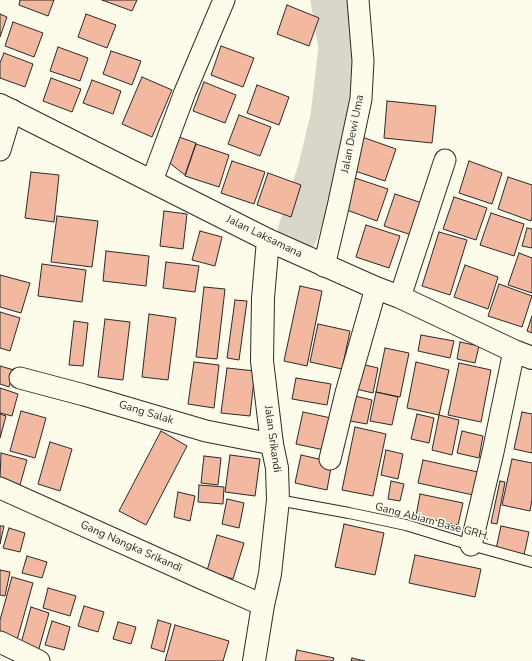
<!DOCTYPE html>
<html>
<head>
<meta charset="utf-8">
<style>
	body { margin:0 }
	canvas { display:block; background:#fdfbea }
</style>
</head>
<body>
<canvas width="532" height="661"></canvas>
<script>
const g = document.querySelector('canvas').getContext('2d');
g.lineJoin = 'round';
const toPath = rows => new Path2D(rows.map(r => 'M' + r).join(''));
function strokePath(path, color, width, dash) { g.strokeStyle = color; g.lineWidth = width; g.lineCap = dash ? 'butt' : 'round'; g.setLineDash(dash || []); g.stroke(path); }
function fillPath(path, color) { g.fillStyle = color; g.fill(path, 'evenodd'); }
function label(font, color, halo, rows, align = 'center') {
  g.font = font + ' "Nunito Sans",sans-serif'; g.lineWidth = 3; g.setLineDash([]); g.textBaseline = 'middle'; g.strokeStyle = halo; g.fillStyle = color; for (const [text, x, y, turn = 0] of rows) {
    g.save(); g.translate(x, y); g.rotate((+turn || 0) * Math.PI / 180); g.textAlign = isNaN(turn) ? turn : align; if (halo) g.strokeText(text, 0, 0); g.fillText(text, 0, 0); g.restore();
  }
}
const river = toPath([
	[298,232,318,171,331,117,339,47,331,0]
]);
const building = toPath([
	[20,0,54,0,48,16,19,5,20,0],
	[102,0,137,0,132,11,102,0],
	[287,5,319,18,309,46,277,34,287,5],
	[0,14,7,17,0,37,0,14],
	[86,14,116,25,107,48,78,37,86,14],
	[13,22,43,33,34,57,5,46,13,22],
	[221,46,254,58,243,87,211,75,221,46],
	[58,47,88,58,80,81,50,71,58,47],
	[111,51,141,61,132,85,103,74,111,51],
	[4,53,33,64,25,87,0,78,0,63,4,53],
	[142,77,172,90,152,137,122,124,142,77],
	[51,78,81,89,72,112,43,101,51,78],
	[92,80,121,91,113,114,83,103,92,80],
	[204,82,236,95,225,123,193,111,204,82],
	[257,85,289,97,279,125,247,113,257,85],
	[387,101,436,106,432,143,384,138,387,101],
	[239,115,271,127,260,156,228,144,239,115],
	[176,136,196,143,185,175,167,161,176,136],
	[362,137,396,149,385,181,352,170,362,137],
	[196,144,229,155,219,187,185,176,196,144],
	[232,161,265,172,254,204,221,193,232,161],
	[469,161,502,173,492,204,459,193,469,161],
	[31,172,59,175,54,222,25,218,31,172],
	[268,173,301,185,291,217,257,205,268,173],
	[508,177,532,185,532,217,531,221,498,209,508,177],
	[355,178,388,189,377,221,344,209,355,178],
	[395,194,428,205,418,237,384,226,395,194],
	[454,197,487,208,476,240,443,229,454,197],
	[164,211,187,214,183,249,160,246,164,211],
	[491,213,524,224,514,256,480,245,491,213],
	[57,216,98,221,92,267,51,262,57,216],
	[366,225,400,236,389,268,356,257,366,225],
	[527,228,532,229,532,248,522,246,527,228],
	[200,231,222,237,215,266,192,260,200,231],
	[439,232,467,240,450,295,422,286,439,232],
	[106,251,149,256,146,286,103,281,106,251],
	[519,253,532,258,532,293,508,285,519,253],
	[166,262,199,266,195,292,163,288,166,262],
	[42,264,86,270,82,302,38,296,42,264],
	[465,265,498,277,488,309,454,297,465,265],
	[0,275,30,283,21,313,0,307,0,275],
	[499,284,532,296,522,327,488,316,499,284],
	[300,286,322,291,307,366,284,361,300,286],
	[204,287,225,289,217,359,196,357,204,287],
	[235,300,247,301,239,360,227,358,235,300],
	[0,312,20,318,10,351,0,348,0,312],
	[149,314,176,318,168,380,142,377,149,314],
	[532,316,532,333,527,331,532,316],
	[105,319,130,322,123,380,98,377,105,319],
	[74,321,88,323,83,366,69,365,74,321],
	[318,324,350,331,342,369,310,362,318,324],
	[421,335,454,341,450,358,418,351,421,335],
	[460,342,479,346,475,363,457,359,460,342],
	[385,348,409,353,400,397,376,392,385,348],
	[194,362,219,365,214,408,188,404,194,362],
	[416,362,449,370,439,415,407,408,416,362],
	[459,363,491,370,481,422,448,415,459,363],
	[361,364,378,368,373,393,356,389,361,364],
	[0,366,14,370,9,387,0,384,0,366],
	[227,368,255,371,250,416,221,413,227,368],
	[296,378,331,384,327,405,292,399,296,378],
	[0,388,18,394,12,416,0,413,0,388],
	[376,392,398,397,392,425,370,421,376,392],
	[355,396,372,400,367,424,350,421,355,396],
	[21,411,46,418,35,458,10,451,21,411],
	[303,412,331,418,324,450,296,444,303,412],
	[522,412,532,414,532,453,514,449,522,412],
	[0,414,6,416,0,438,0,414],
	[417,414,434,418,429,443,411,439,417,414],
	[439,415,459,420,452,455,432,450,439,415],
	[355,427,386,434,373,496,342,490,355,427],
	[161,431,187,446,146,525,119,511,161,431],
	[462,431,483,436,479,458,457,453,462,431],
	[50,442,72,449,60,491,38,484,50,442],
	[386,450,403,454,398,479,381,475,386,450],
	[1,453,27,460,20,485,0,479,1,453],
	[230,455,260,459,255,496,225,492,230,455],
	[301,455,332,462,327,490,295,483,301,455],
	[204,456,221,458,218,485,201,483,204,456],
	[512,459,532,463,532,499,530,511,502,505,512,459],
	[423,460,478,472,473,495,418,483,423,460],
	[391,481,404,484,400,501,388,499,391,481],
	[500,481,505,482,497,524,491,523,500,481],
	[199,485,224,487,223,504,198,502,199,485],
	[178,492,195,496,190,521,174,517,178,492],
	[420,494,463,503,458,525,416,516,420,494],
	[227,499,244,503,239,528,222,524,227,499],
	[344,524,384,533,375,575,335,567,344,524],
	[0,526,4,526,0,544,0,526],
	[501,526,529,532,524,555,496,549,501,526],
	[9,528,25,533,20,552,3,548,9,528],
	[217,535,244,543,233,579,207,571,217,535],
	[415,555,481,569,475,597,409,583,415,555],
	[27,556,47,562,42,578,22,573,27,556],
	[0,570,10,572,5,596,0,595,0,570],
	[12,577,33,583,17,640,0,635,0,620,12,577],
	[48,588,76,596,70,616,43,608,48,588],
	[84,606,104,612,98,632,78,626,84,606],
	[31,607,49,613,38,652,20,647,31,607],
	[158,620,171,624,164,652,151,648,158,620],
	[52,621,70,627,64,650,45,645,52,621],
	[118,622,136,627,131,644,113,639,118,622],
	[175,625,229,641,223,661,165,661,175,625],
	[297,650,334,658,333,661,295,661,297,650],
	[352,658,365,661,351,661,352,658]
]);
const service = toPath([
	[278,500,349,513,406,525,471,545,532,562]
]);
const minor = toPath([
	[0,150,12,110],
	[152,181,185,92,224,0],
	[324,266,338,207,361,99,363,61,358,0],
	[400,297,445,160],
	[20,378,84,395,206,431,272,444],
	[330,459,346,393,376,288],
	[0,488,203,579,263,605],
	[471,545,493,452,514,351],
	[0,642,39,661]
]);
const tertiary = toPath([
	[254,661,263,605,270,574,278,500,277,468,272,444,262,361,263,298,268,240]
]);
const secondary = toPath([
	[0,105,268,240,376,288,400,297,514,351,532,358]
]);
const streetNames = [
	["Jalan Dewi Uma",353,134,-79],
	["Jalan Laksamana",264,237,26],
	["Gang Salak",146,413,17],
	["Jalan Srikandi",272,439,82],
	["Gang Abiam Base GRH.",432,522,15],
	["Gang Nangka Srikandi",131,547,24]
];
strokePath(river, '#d8d7c9', 41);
fillPath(building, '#f2b8a0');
strokePath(building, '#2b2b2b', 1);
strokePath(service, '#2b2b2b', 12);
strokePath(minor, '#2b2b2b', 23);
strokePath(tertiary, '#2b2b2b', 24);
strokePath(secondary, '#2b2b2b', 24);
strokePath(service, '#fdfbea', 10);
strokePath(minor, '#fdfbea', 21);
strokePath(tertiary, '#fdfbea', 22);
strokePath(secondary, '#fdfbea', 22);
label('11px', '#2b2b2b', '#fdfbea', streetNames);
</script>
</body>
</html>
